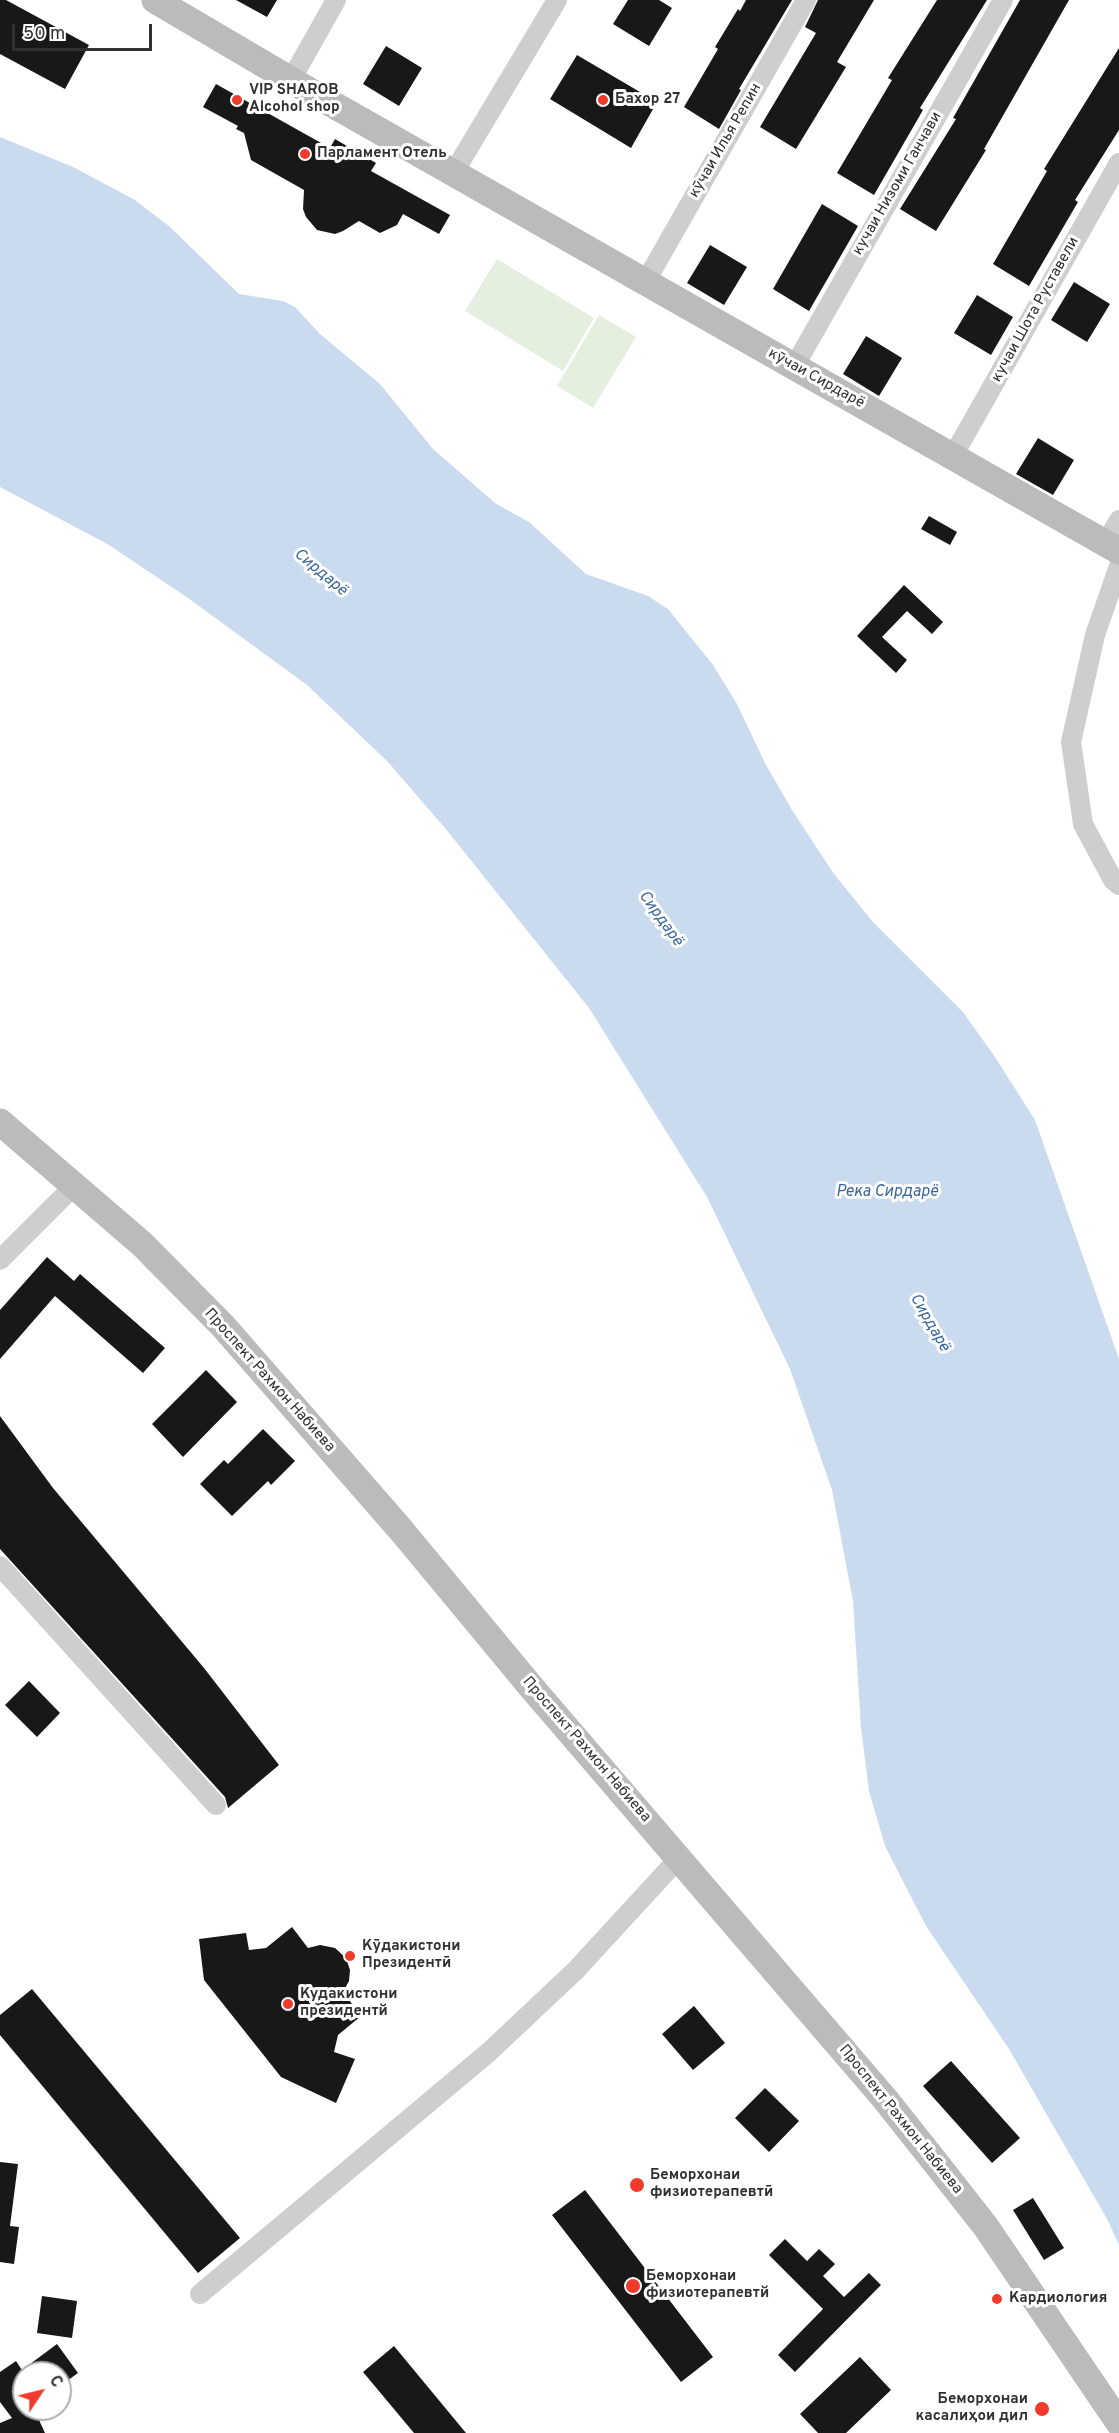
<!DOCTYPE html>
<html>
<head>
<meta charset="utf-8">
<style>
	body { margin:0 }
	#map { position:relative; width:1119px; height:2433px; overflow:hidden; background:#fff; font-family:Overpass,sans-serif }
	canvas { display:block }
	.north { position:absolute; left:12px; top:2361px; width:60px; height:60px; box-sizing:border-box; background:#fff; border:2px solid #adadad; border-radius:50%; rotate:55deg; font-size:16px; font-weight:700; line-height:24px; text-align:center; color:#313131 }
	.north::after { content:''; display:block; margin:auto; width:21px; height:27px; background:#f03b2c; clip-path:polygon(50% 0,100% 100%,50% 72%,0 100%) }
	.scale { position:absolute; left:12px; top:24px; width:140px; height:27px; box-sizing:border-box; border:3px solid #313131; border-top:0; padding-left:8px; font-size:18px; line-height:21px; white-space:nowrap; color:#313131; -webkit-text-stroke:4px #fff; paint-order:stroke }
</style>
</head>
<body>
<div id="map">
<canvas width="1119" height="2433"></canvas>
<div class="north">С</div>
<div class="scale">50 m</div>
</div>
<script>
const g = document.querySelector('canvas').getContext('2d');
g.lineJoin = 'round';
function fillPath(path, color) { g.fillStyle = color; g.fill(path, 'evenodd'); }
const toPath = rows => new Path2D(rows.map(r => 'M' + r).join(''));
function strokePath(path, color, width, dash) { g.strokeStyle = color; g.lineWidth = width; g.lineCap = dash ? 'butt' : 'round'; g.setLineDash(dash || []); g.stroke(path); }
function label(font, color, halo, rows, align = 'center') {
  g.font = font + ' Overpass,sans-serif'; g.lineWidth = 6; g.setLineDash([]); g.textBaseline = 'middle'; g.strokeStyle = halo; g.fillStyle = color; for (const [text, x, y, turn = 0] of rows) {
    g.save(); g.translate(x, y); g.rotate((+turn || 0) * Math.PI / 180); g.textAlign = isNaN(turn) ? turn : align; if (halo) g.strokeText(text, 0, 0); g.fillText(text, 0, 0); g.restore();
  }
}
const green = toPath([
	[497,259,594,318,563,371,465,311],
	[599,315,636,337,593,408,557,386]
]);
const water = toPath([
	[0,137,73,167,135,200,170,227,239,294,283,301,295,307,320,334,380,384,433,449,495,503,529,522,586,574,648,596,668,609,713,665,737,704,765,763,792,810,834,874,873,922,963,1012,995,1057,1035,1120,1119,1359,1119,2245,1107,2219,1009,2049,926,1926,885,1846,869,1791,861,1728,853,1601,832,1490,790,1369,707,1197,589,1008,445,828,387,761,307,685,188,598,109,545,0,487]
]);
const building = toPath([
	[0,0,6,0,89,45,65,89,0,54],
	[236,0,277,0,267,17],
	[628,0,659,0,672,8,649,46,613,24],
	[746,0,792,0,739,89,741,90,719,129,684,107,718,49,715,47,738,9,740,11],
	[818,0,874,0,837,62,846,67,796,149,760,127,816,33,805,27],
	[937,0,987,0,920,108,923,110,874,195,837,173,892,80,888,78],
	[1020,0,1069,0,984,149,986,150,936,231,900,209,956,119,953,118],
	[386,46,422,68,399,106,363,84],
	[1119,48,1119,130,1075,200,1078,202,1029,286,993,264,1047,171,1044,169],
	[577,55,657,102,631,148,550,99],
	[216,84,330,148,335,139,376,163,371,171,450,215,439,234,403,214,397,225,380,233,359,221,343,231,335,234,317,230,306,217,303,209,304,190,251,160,244,133,236,129,238,126,203,107],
	[822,204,858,226,809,311,773,289],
	[710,245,747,267,724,305,687,283],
	[1074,282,1110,304,1087,342,1051,320],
	[977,295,1013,317,991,355,954,333],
	[866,336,902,358,879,396,843,374],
	[1038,438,1074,460,1053,495,1016,474],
	[929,516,957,532,950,545,921,529],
	[904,585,943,622,932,634,907,611,882,637,907,660,896,673,857,636],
	[47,1257,74,1281,80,1274,165,1348,143,1373,55,1296,0,1359,0,1310],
	[206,1370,237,1402,183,1457,152,1424],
	[0,1416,53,1488,204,1668,279,1765,228,1808,225,1797,0,1549],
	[263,1429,295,1461,271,1485,268,1481,232,1516,200,1484,224,1460,228,1464],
	[29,1681,60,1713,37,1737,5,1705],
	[292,1927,308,1948,320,1945,335,1948,346,1958,350,1970,349,1981,343,1992,361,2016,338,2035,334,2052,355,2059,336,2103,281,2077,204,1980,199,1939,246,1933,249,1950,266,1948],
	[32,1989,240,2238,198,2273,0,2035,0,2015],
	[694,2006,725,2043,693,2070,662,2034],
	[951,2061,1020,2138,992,2163,923,2086],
	[765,2088,799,2121,769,2152,735,2118],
	[0,2162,18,2164,10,2226,19,2227,14,2264,0,2262],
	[585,2190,713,2357,681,2382,552,2215],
	[1033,2198,1064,2248,1044,2260,1013,2210],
	[785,2239,807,2261,819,2249,835,2264,823,2276,844,2297,869,2273,881,2285,795,2372,778,2355,823,2309,769,2255],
	[42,2296,77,2301,72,2338,37,2333],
	[57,2344,78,2373,60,2386,60,2373,24,2373,24,2409,34,2409,45,2433,0,2433,0,2423,12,2418,0,2402,0,2372,16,2361,22,2370],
	[394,2346,466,2433,414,2433,363,2372],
	[860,2357,891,2390,846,2433,818,2433,800,2414]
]);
const street = toPath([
	[291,80,336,0],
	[454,172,557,0],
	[646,281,806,0],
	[794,367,1003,0],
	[953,456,1119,163],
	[1105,544,1119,520],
	[1119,566,1095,635,1071,742,1083,824,1113,880,1119,885],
	[0,1260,75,1185],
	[0,1566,216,1805],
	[200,2294,489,2052,576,1970,679,1858]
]);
const secondary = toPath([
	[155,0,318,96,1119,551],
	[0,1122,142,1244,223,1326,401,1530,532,1688,885,2099,939,2167,986,2227,1119,2423]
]);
const markers = [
	[237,100,6,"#f03b2c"],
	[603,100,6,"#f03b2c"],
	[305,154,6,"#f03b2c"],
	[350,1956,6,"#f03b2c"],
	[288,2004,6,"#f03b2c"],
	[637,2185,8,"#f03b2c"],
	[633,2286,8,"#f03b2c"],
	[997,2299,6,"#f03b2c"],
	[1042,2409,8,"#f03b2c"]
];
const poiNames = [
	["VIP SHAROB",249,91],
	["Alcohol shop",249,108],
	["Бахор 27",615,100],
	["Парламент Отель",317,154],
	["Кӯдакистони",362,1947],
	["Президентӣ",362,1964],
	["Кудакистони",300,1995],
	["президентй",300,2012],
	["Беморхонаи",650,2176],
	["физиотерапевтӣ",650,2193],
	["Беморхонаи",646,2277],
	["физиотерапевтй",646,2294],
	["Кардиология",1009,2299],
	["Беморхонаи",1028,2400,"right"],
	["касалиҳои дил",1028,2417,"right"]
];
const streetNames = [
	["кӯчаи Илья Репин",726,141,-60],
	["кучаи Низоми Ганчави",898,184,-60],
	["кучаи Шота Руставели",1036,310,-61],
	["кӯчаи Сирдарё",816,379,29],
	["Проспект Рахмон Набиева",269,1381,48],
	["Проспект Рахмон Набиева",586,1750,49],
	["Проспект Рахмон Набиева",900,2120,51]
];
const waterNames = [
	["Сирдарё",320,573,40],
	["Сирдарё",660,919,54],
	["Река Сирдарё",887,1193],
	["Сирдарё",929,1323,60]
];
fillPath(green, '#e5efdf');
fillPath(water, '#cadbef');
fillPath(building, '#181818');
strokePath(street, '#cecece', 20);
strokePath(secondary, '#bbb', 27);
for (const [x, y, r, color] of markers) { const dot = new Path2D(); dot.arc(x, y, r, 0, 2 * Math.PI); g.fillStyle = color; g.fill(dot); strokePath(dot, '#fff', 2); }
label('bold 15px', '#313131', '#fff', poiNames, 'left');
label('15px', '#313131', '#fff', streetNames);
label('italic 16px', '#396599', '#fff', waterNames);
</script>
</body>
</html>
